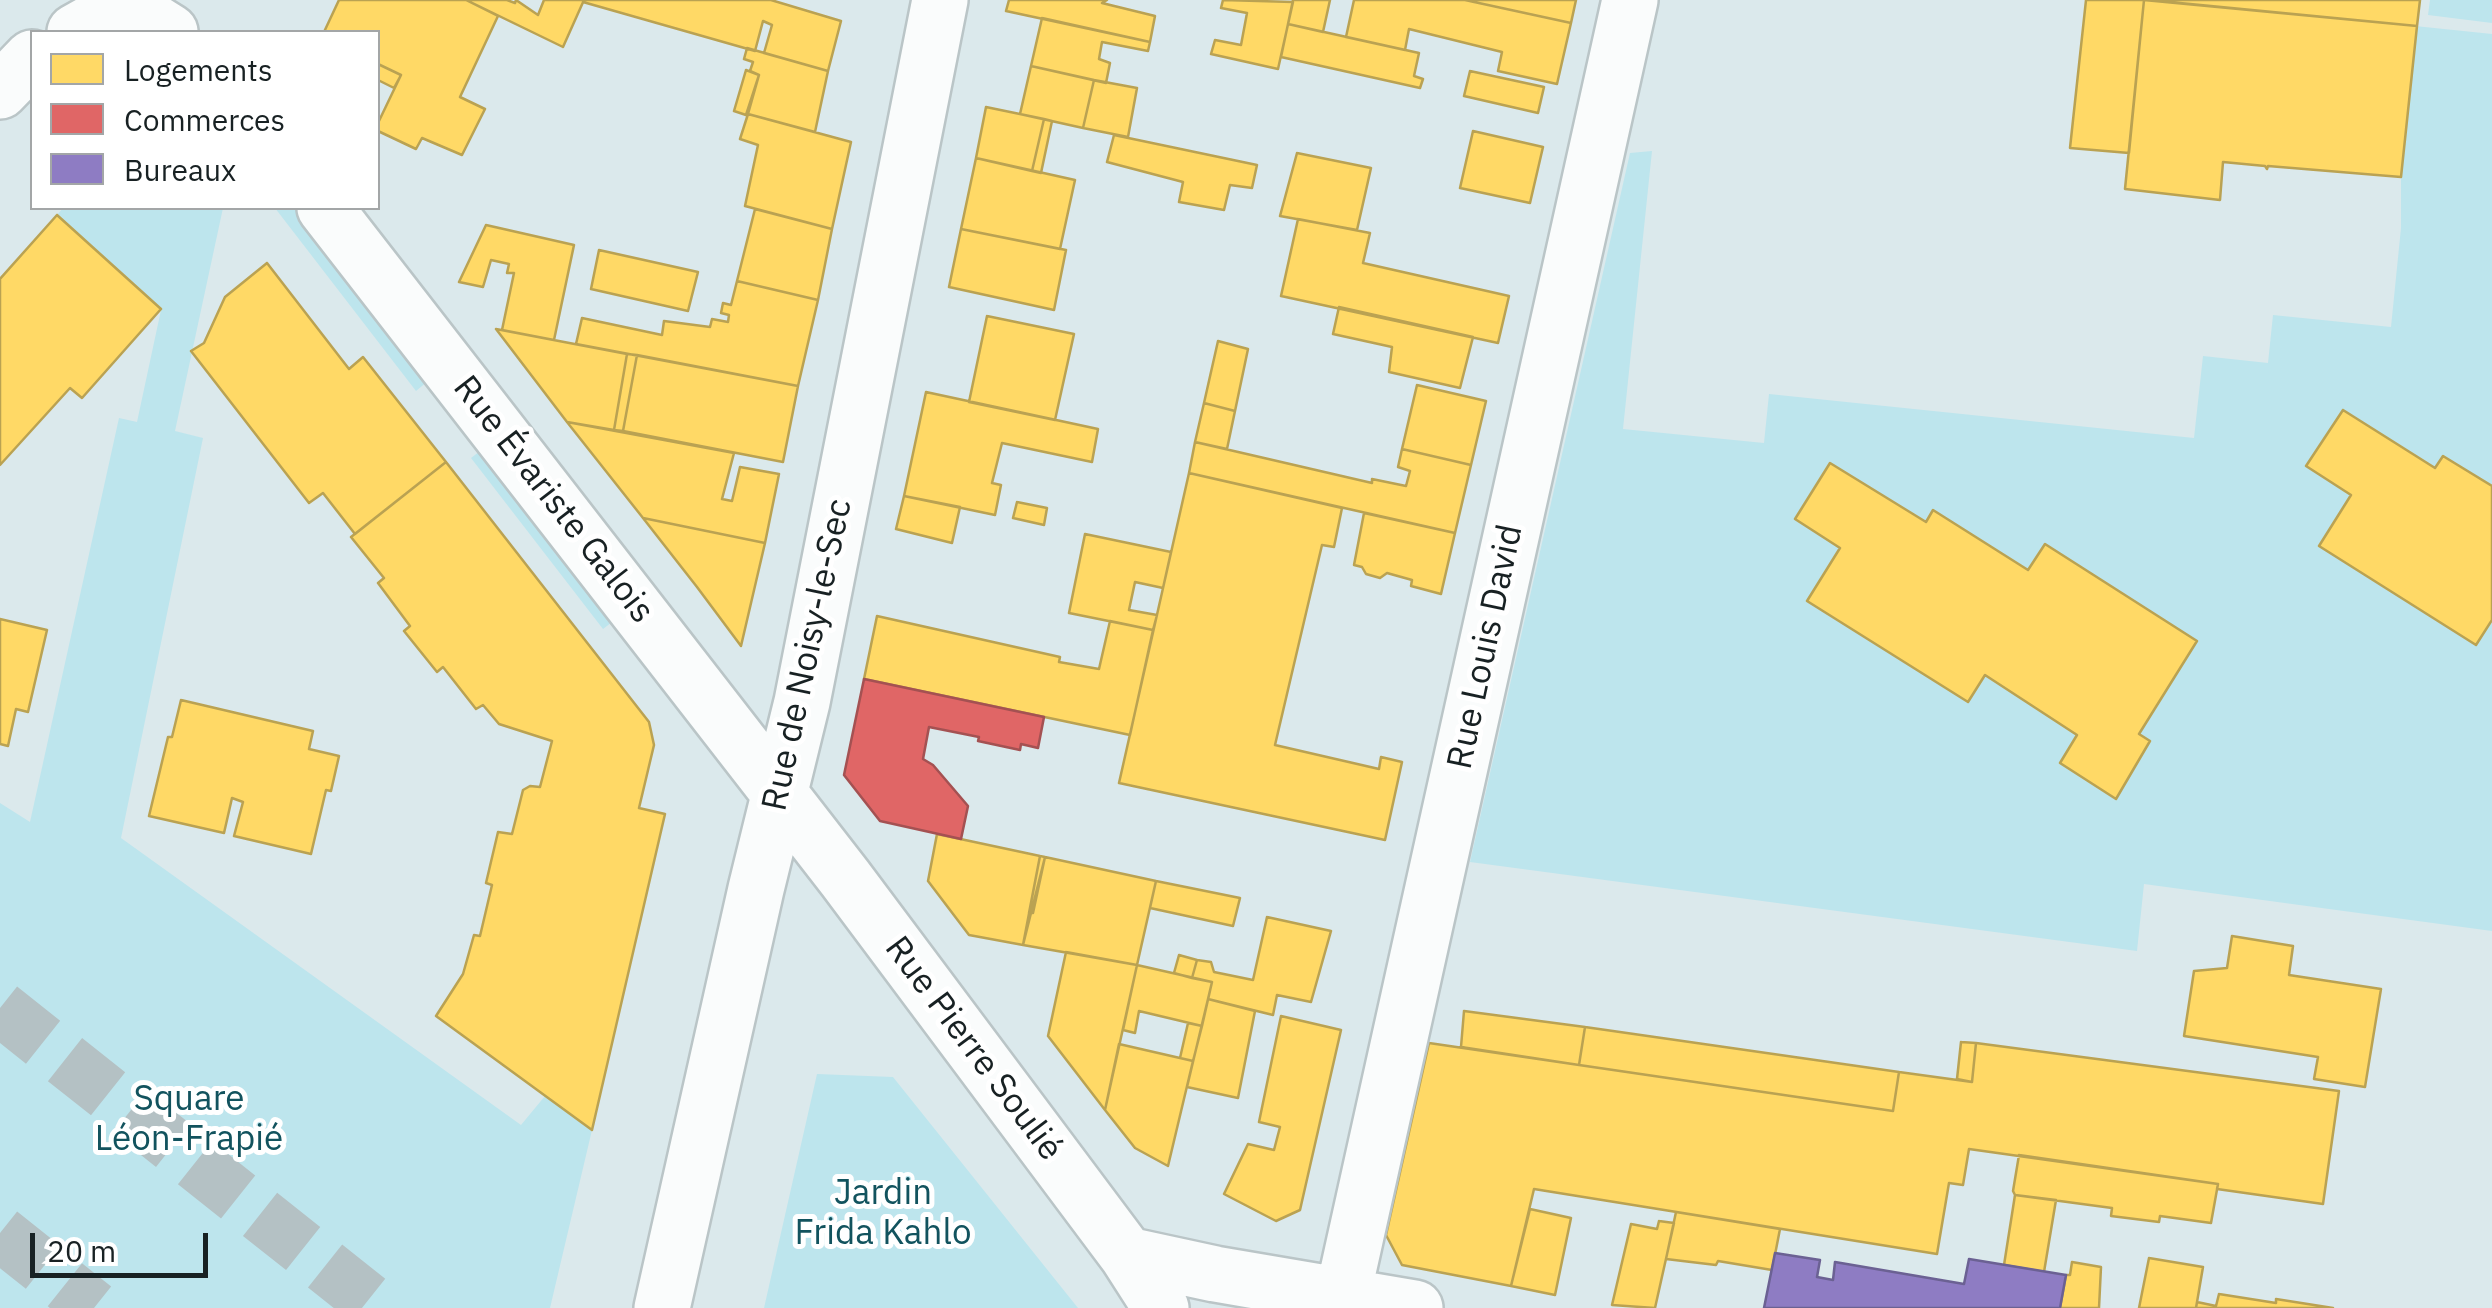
<!DOCTYPE html>
<html>
<head>
<meta charset="utf-8">
<style>
	body { margin:0 }
	#map { position:relative; width:2492px; height:1308px; overflow:hidden; background:#dbe9ec; font-family:"IBM Plex Sans",sans-serif }
	canvas { display:block }
	.legend { position:absolute; left:30px; top:30px; width:350px; height:180px; box-sizing:border-box; background:#fff; border:2px solid #a3a6a7; margin:0; padding:12px 18px; list-style:none; font-size:30px; color:#182123 }
	.legend li { display:flex; align-items:center; gap:20px; height:50px }
	.legend b { width:50px; border:2px solid #a3a6a7 }
	.scale { position:absolute; left:30px; top:1233px; width:178px; height:45px; box-sizing:border-box; border:5px solid #182123; border-top:0; padding-left:12px; font-size:30px; line-height:35px; white-space:nowrap; color:#182123; -webkit-text-stroke:8px #fff; paint-order:stroke }
</style>
</head>
<body>
<div id="map">
<canvas width="2492" height="1308"></canvas>
<ul class="legend">
<li><b style="height:28px;background:#ffd966"></b>Logements</li>
<li><b style="height:28px;background:#e06666"></b>Commerces</li>
<li><b style="height:28px;background:#8e7cc3"></b>Bureaux</li>
</ul>
<div class="scale">20 m</div>
</div>
<script>
const g = document.querySelector('canvas').getContext('2d');
g.lineJoin = 'round';
function fillPath(path, color) { g.fillStyle = color; g.fill(path, 'evenodd'); }
const toPath = rows => new Path2D(rows.map(r => 'M' + r).join(''));
function strokePath(path, color, width, dash) { g.strokeStyle = color; g.lineWidth = width; g.lineCap = dash ? 'butt' : 'round'; g.setLineDash(dash || []); g.stroke(path); }
function label(font, color, halo, rows, align = 'center') {
  g.font = font + ' "IBM Plex Sans",sans-serif'; g.lineWidth = 10; g.setLineDash([]); g.textBaseline = 'middle'; g.strokeStyle = halo; g.fillStyle = color; for (const [text, x, y, turn = 0] of rows) {
    g.save(); g.translate(x, y); g.rotate((+turn || 0) * Math.PI / 180); g.textAlign = isNaN(turn) ? turn : align; if (halo) g.strokeText(text, 0, 0); g.fillText(text, 0, 0); g.restore();
  }
}
const green = toPath([
	[2430,0,2492,0,2492,23,2428,15],
	[2415,26,2492,34,2492,931,2144,884,2137,951,1470,862,1630,153,1652,151,1623,429,1764,443,1769,394,2194,438,2203,356,2268,363,2273,315,2391,327,2401,228,2401,177],
	[63,208,223,208,175,431,203,438,121,838,521,1125,545,1096,592,1130,550,1308,0,1308,0,803,30,822,119,418,137,422,161,310,57,215],
	[275,208,295,208,428,381,416,391],
	[484,448,616,619,603,629,471,458],
	[817,1074,893,1077,1078,1308,764,1308]
]);
const homes = toPath([
	[339,0,466,0,498,16,460,97,485,109,462,155,422,138,416,149,378,131,378,123,401,75,378,64,378,32,324,32,339,0],
	[466,0,507,0,515,3,516,0,538,15,544,0,584,0,563,47,466,0],
	[584,0,771,0,841,21,828,71,764,53,772,25,763,21,755,51,583,2,584,0],
	[1009,0,1107,0,1102,3,1155,16,1150,42,1006,11,1009,0],
	[1223,0,1293,2,1278,69,1211,54,1215,40,1241,45,1247,13,1221,8,1223,0],
	[1293,0,1330,0,1323,32,1288,24,1293,0],
	[1354,0,1465,0,1571,23,1557,84,1498,71,1502,52,1409,29,1405,50,1346,37,1354,0],
	[1465,0,1576,0,1571,23,1465,0],
	[2086,0,2144,0,2129,153,2070,148,2086,0],
	[2144,0,2417,26,2401,177,2268,166,2267,169,2265,166,2223,162,2220,200,2125,189,2144,0],
	[2149,0,2420,0,2417,26,2149,0],
	[1042,18,1150,42,1148,51,1102,42,1099,59,1110,63,1106,83,1031,66,1042,18],
	[1288,24,1419,53,1414,76,1423,79,1420,88,1281,57,1288,24],
	[747,48,828,71,815,132,748,114,759,75,750,71,753,62,744,59,747,48],
	[378,64,401,75,394,88,378,80,378,64],
	[1031,66,1094,80,1083,128,1020,114,1031,66],
	[746,70,759,75,746,115,734,111,746,70],
	[1470,71,1544,87,1538,113,1464,96,1470,71],
	[1094,80,1137,88,1128,137,1083,128,1094,80],
	[986,107,1044,119,1032,171,976,158,986,107],
	[748,114,851,142,832,229,745,206,758,145,740,139,748,114],
	[1044,119,1052,121,1041,173,1032,171,1044,119],
	[1473,131,1543,147,1530,203,1460,188,1473,131],
	[1114,135,1257,165,1252,188,1230,185,1224,210,1179,202,1183,182,1107,162,1114,135],
	[1297,153,1371,168,1357,230,1280,216,1297,153],
	[976,158,1075,180,1060,249,961,229,976,158],
	[755,209,832,229,818,300,737,281,755,209],
	[57,215,161,309,82,398,70,388,0,465,0,279,57,215],
	[1298,219,1370,233,1363,263,1509,296,1498,343,1281,296,1298,219],
	[486,225,574,245,554,340,502,330,514,273,507,273,509,264,491,260,483,287,459,282,486,225],
	[961,229,1066,250,1054,310,949,287,961,229],
	[599,250,698,272,688,311,591,289,599,250],
	[267,263,349,369,363,357,446,462,355,534,323,493,309,503,191,351,204,343,225,297,267,263],
	[737,281,818,300,798,386,576,344,582,318,662,335,664,321,710,327,712,319,728,322,729,315,721,313,723,303,731,305,737,281],
	[1339,307,1473,337,1460,388,1389,372,1392,347,1333,334,1339,307],
	[987,316,1074,334,1055,420,969,402,987,316],
	[496,329,627,354,614,430,567,422,496,329],
	[1218,341,1248,349,1235,411,1204,403,1218,341],
	[627,354,637,355,623,431,614,430,627,354],
	[637,355,798,386,783,462,623,431,637,355],
	[1417,385,1486,401,1471,465,1402,449,1417,385],
	[926,392,1098,429,1092,462,1002,443,992,483,1001,485,995,515,904,496,926,392],
	[1204,403,1235,411,1227,449,1195,442,1204,403],
	[2343,410,2435,468,2443,456,2492,486,2492,620,2476,645,2319,546,2351,495,2306,466,2343,410],
	[567,422,734,453,722,499,732,501,740,467,779,474,765,543,643,518,567,422],
	[1195,442,1372,483,1372,479,1406,486,1410,471,1398,467,1402,449,1471,465,1455,533,1189,473,1195,442],
	[446,462,649,722,654,745,639,808,665,814,592,1130,436,1016,463,974,474,935,480,936,492,885,486,883,498,832,512,834,523,790,530,786,540,787,552,741,499,724,483,705,476,709,443,667,437,672,404,631,410,626,378,583,384,578,351,537,446,462],
	[1830,463,1926,522,1933,510,2028,570,2045,544,2197,641,2139,734,2150,741,2116,799,2060,763,2077,735,1985,675,1968,702,1807,601,1840,548,1795,519,1830,463],
	[1189,473,1342,508,1334,547,1322,545,1275,745,1379,769,1381,757,1402,762,1385,840,1119,783,1189,473],
	[904,496,960,507,952,543,896,529,904,496],
	[1017,502,1047,508,1044,525,1013,518,1017,502],
	[1364,513,1455,533,1441,594,1411,586,1412,580,1387,573,1380,578,1366,574,1362,567,1354,565,1364,513],
	[643,518,765,543,741,646,697,587,643,518],
	[1085,534,1171,552,1163,588,1135,582,1129,610,1157,615,1153,630,1069,613,1085,534],
	[877,616,1060,657,1059,662,1099,669,1110,621,1153,630,1130,735,864,679,877,616],
	[0,619,47,630,28,712,16,709,8,746,0,744,0,619],
	[181,700,313,731,309,749,339,756,331,791,326,790,311,854,234,836,243,802,232,798,224,833,149,816,168,737,172,737,181,700],
	[937,834,1040,856,1023,945,969,935,928,881,937,834],
	[1040,856,1045,857,1033,913,1029,913,1040,856],
	[1045,857,1156,881,1137,965,1023,945,1045,857],
	[1156,881,1240,898,1233,926,1150,908,1156,881],
	[1267,917,1331,931,1311,1002,1277,995,1273,1015,1208,999,1212,982,1192,978,1197,960,1211,962,1214,972,1253,980,1267,917],
	[2232,936,2293,946,2289,975,2381,989,2365,1087,2314,1079,2318,1057,2184,1036,2194,971,2227,968,2232,936],
	[1066,952,1137,965,1105,1110,1048,1036,1066,952],
	[1179,955,1197,960,1192,978,1174,973,1179,955],
	[1137,965,1212,982,1202,1026,1139,1011,1135,1033,1123,1030,1137,965],
	[1208,999,1255,1011,1238,1098,1187,1087,1208,999],
	[1464,1011,1585,1027,1579,1065,1461,1047,1464,1011],
	[1281,1016,1341,1030,1300,1210,1276,1221,1224,1194,1248,1144,1274,1150,1280,1127,1259,1122,1281,1016],
	[1188,1023,1202,1026,1193,1061,1180,1058,1188,1023],
	[1585,1027,1899,1072,1893,1111,1579,1065,1585,1027],
	[1961,1042,1976,1043,1972,1082,1957,1079,1961,1042],
	[1429,1043,1893,1111,1899,1072,1972,1082,1976,1043,2339,1091,2323,1204,2217,1189,2218,1184,1969,1149,1963,1185,1949,1183,1937,1254,1534,1189,1511,1286,1402,1265,1386,1235,1429,1043],
	[1119,1044,1193,1061,1168,1166,1135,1148,1105,1110,1119,1044],
	[2019,1155,2218,1184,2211,1223,2160,1216,2159,1222,2111,1216,2112,1208,2015,1195,2013,1191,2019,1155],
	[2015,1195,2056,1200,2044,1272,2004,1265,2015,1195],
	[1530,1209,1571,1218,1555,1295,1511,1286,1530,1209],
	[1676,1212,1780,1229,1772,1270,1718,1261,1716,1265,1666,1259,1676,1212],
	[1659,1221,1674,1223,1655,1308,1612,1305,1631,1224,1657,1229,1659,1221],
	[2149,1258,2203,1267,2196,1308,2139,1308,2149,1258],
	[2072,1262,2101,1267,2099,1308,2060,1308,2066,1275,2070,1275,2072,1262],
	[2219,1294,2276,1303,2276,1299,2333,1308,2196,1308,2197,1302,2216,1306,2219,1294]
]);
const shops = toPath([
	[864,679,1044,717,1038,748,1021,744,1020,750,978,741,979,737,929,727,923,759,933,765,968,806,961,839,880,821,844,775,864,679]
]);
const offices = toPath([
	[1775,1253,1820,1260,1817,1277,1833,1280,1835,1262,1964,1284,1969,1259,2066,1275,2060,1308,1764,1308,1775,1253]
]);
const highwayTunnel = toPath([
	[0,1008,378,1308],
	[0,1233,94,1308]
]);
const minor = toPath([
	[119,0,170,32],
	[75,32,132,0],
	[0,91,32,58],
	[325,208,845,878,1127,1255,1161,1308],
	[1127,1255,1215,1274,1415,1308],
	[1343,1294,1630,0],
	[662,1308,756,889,802,702,940,0]
]);
const streetNames = [
	["Rue Évariste Galois",553,500,52],
	["Rue Louis David",1486,647,-78],
	["Rue de Noisy-le-Sec",808,655,-78],
	["Rue Pierre Soulié",973,1049,53]
];
const parkNames = [
	["Square",189,1100],
	["Léon-Frapié",189,1140],
	["Jardin",883,1194],
	["Frida Kahlo",883,1234]
];
fillPath(green, '#bde5ed');
fillPath(homes, '#ffd966');
strokePath(homes, '#baa252', 2.5);
fillPath(shops, '#e06666');
strokePath(shops, '#a45152', 2.5);
fillPath(offices, '#8e7cc3');
strokePath(offices, '#6b6193', 2.5);
strokePath(highwayTunnel, '#b4c1c4', 55, [55, 28]);
strokePath(minor, '#bac5c7', 60);
strokePath(minor, '#fafcfc', 55);
label('35px', '#182123', '#fff', streetNames);
label('35px', '#12535e', '#fff', parkNames);
</script>
</body>
</html>
